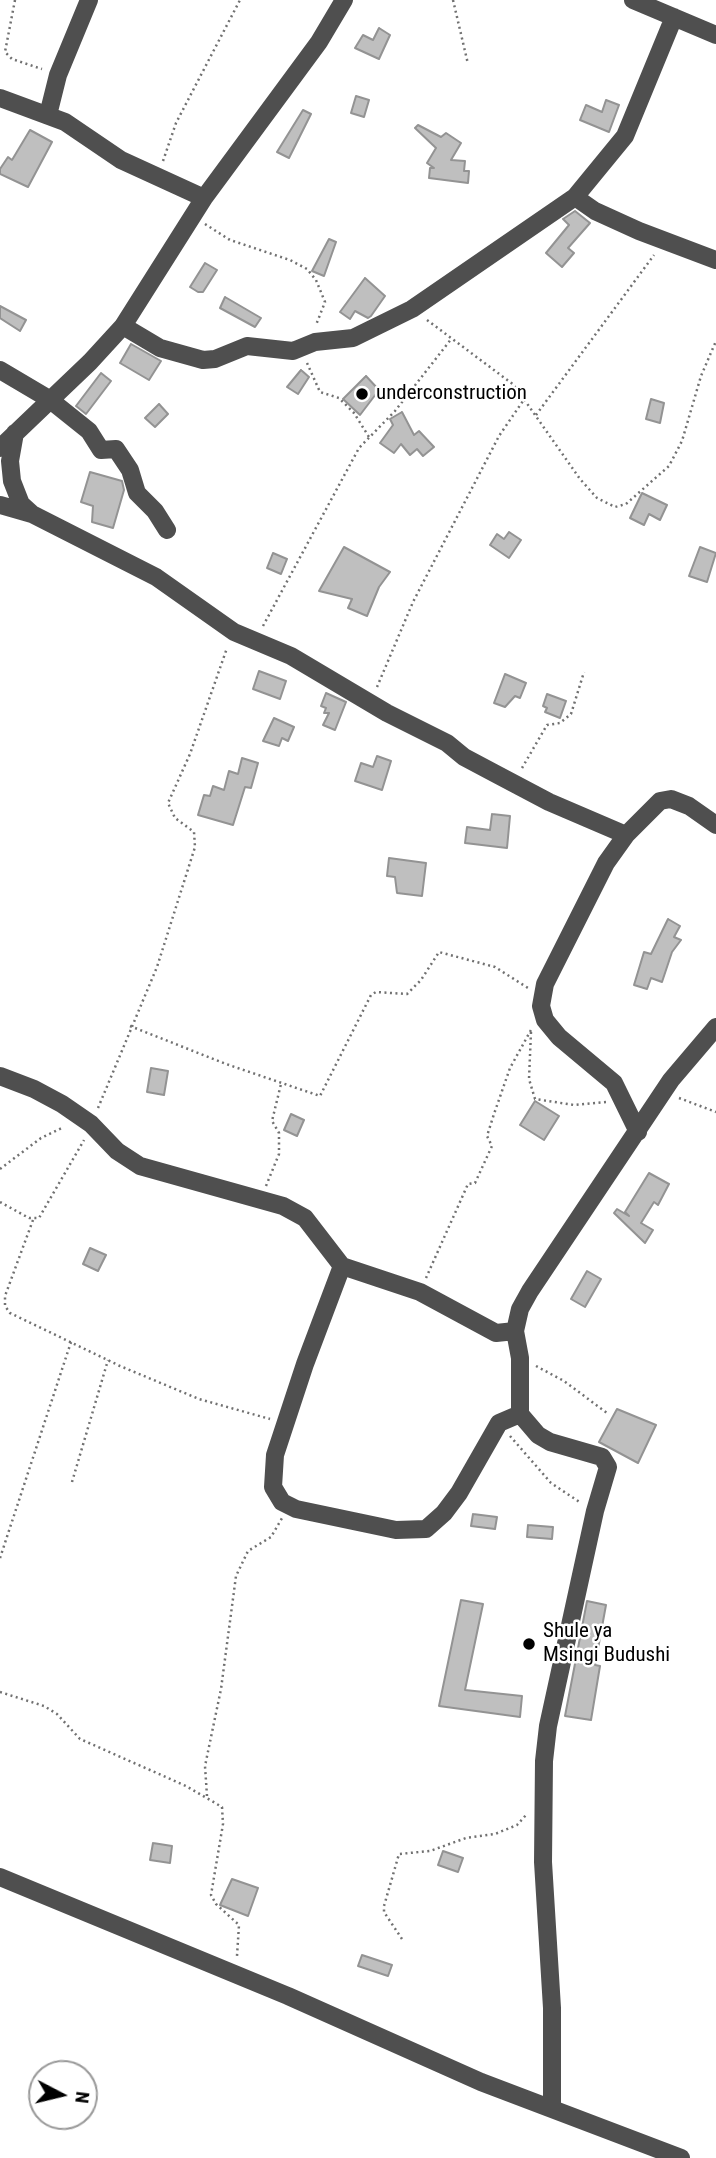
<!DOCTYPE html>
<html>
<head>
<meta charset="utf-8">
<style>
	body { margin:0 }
	#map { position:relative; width:716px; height:2158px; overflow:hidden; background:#fff; font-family:"Roboto Condensed",sans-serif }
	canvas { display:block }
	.north { position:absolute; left:28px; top:2060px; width:70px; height:70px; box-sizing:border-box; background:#fff; border:2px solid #999; border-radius:50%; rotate:97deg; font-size:19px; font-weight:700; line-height:28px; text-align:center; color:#000 }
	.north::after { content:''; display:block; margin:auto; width:24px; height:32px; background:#000; clip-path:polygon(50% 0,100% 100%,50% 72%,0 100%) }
</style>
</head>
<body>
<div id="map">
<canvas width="716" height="2158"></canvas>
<div class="north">N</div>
</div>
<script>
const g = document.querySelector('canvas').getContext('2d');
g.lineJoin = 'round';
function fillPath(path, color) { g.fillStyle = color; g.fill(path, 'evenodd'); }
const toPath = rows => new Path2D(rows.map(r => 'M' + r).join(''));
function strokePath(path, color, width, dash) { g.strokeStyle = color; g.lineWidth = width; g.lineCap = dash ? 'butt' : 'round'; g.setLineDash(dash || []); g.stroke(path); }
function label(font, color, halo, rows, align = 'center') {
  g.font = font + ' "Roboto Condensed",sans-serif'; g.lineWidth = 5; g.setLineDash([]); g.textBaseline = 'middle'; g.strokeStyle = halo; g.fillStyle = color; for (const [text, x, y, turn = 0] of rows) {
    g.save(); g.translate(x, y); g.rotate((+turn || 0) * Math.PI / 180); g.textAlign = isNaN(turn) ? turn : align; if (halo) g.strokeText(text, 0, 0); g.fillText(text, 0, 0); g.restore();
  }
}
const building = toPath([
	[379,28,390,35,379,59,355,48,363,35,373,40,379,28],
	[356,96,369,100,364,117,351,113,356,96],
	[606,100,619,105,609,132,580,120,586,105,602,112,606,100],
	[303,110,311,114,289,158,277,152,303,110],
	[418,125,441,137,446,133,461,143,451,160,465,161,464,171,469,171,468,183,429,178,430,168,434,168,427,163,436,148,415,128,418,125],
	[30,130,52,142,28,187,0,174,0,169,8,157,12,160,30,130],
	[575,211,590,223,568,248,574,253,562,267,546,253,569,225,563,219,575,211],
	[329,239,336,242,324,276,312,271,329,239],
	[205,263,217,270,203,292,198,292,190,287,205,263],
	[365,278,385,296,371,316,368,318,355,311,350,319,340,312,365,278],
	[225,297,261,318,255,327,220,308,225,297],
	[0,306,26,320,20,331,0,318,0,306],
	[131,344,161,361,149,380,120,363,131,344],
	[301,370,309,377,298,394,287,387,301,370],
	[101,373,111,381,86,414,76,406,101,373],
	[366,376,379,390,360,415,343,399,366,376],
	[651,399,664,403,660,423,646,419,651,399],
	[159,404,168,414,155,427,145,418,159,404],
	[402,412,414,435,419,431,434,447,423,456,417,449,410,455,401,444,394,453,380,443,393,425,390,419,402,412],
	[90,472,122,481,124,490,113,528,92,522,93,506,81,502,90,472],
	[642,493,667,505,660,520,649,514,644,525,630,518,642,493],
	[509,532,521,540,509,558,490,545,497,534,504,539,509,532],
	[344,547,390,572,379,587,367,616,348,608,352,599,319,591,344,547],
	[700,547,716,553,707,582,689,576,700,547],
	[273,553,287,559,281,574,267,568,273,553],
	[259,671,286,681,280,699,253,689,259,671],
	[505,674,526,683,520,698,515,696,505,707,494,703,505,674],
	[326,693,346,702,335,730,323,725,329,713,324,713,326,708,321,706,326,693],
	[547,694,566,701,560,718,545,712,547,708,543,706,547,694],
	[274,718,294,727,288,741,282,738,279,746,263,741,274,718],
	[377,756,391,761,382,790,355,781,361,763,373,767,377,756],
	[242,758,258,763,251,788,245,787,233,825,198,815,204,795,210,796,213,786,224,790,229,771,238,774,242,758],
	[492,814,510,816,507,848,465,843,467,827,490,830,492,814],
	[389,858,426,863,422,896,397,893,395,877,387,876,389,858],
	[668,919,680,926,674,937,681,940,672,952,662,982,651,978,647,989,634,985,644,952,651,954,668,919],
	[151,1068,168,1071,164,1095,147,1092,151,1068],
	[535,1101,559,1116,544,1140,520,1125,535,1101],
	[291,1114,304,1120,297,1136,284,1130,291,1114],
	[649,1173,669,1184,658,1205,654,1202,641,1223,653,1230,645,1243,614,1213,617,1209,629,1216,625,1212,649,1173],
	[90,1248,106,1255,98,1271,83,1264,90,1248],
	[587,1271,601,1279,585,1307,571,1299,587,1271],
	[617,1409,656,1425,638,1463,599,1442,617,1409],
	[473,1514,497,1517,495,1529,471,1526,473,1514],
	[528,1525,553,1527,552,1539,527,1537,528,1525],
	[461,1600,483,1604,465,1690,522,1696,520,1717,439,1706,461,1600],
	[587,1601,606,1605,595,1665,600,1666,591,1720,565,1716,587,1601],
	[153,1843,172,1846,170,1863,150,1860,153,1843],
	[443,1851,463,1858,458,1872,438,1865,443,1851],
	[232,1879,258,1888,248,1916,220,1905,232,1879],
	[362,1955,392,1965,388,1976,358,1966,362,1955]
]);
const path = toPath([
	[15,0,5,52,12,59,42,69],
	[453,0,468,64],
	[163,161,176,123,240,0],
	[205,224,230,240,290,260,307,269,316,280,325,302,316,325],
	[427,320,514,385,580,479,597,498,615,507,626,504,669,466,682,441,701,376,716,341],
	[307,363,320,392,339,398,354,413,369,437],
	[536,415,654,255],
	[263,626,359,448,395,411,452,338],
	[377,687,413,602,499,436,525,398],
	[522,768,547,725,560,723,571,714,584,672],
	[130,1026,226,1064,320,1096,371,995,376,992,407,994,421,980,439,952,495,967,528,988],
	[531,1032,529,1079,535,1099,574,1105,606,1102],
	[679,1098,716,1112],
	[98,1108,157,967,195,847,194,832,175,818,168,803,190,754,227,648],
	[0,1169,41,1138,64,1127],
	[266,1186,279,1154,279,1133,272,1121,281,1084],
	[0,1202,29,1218,39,1218,84,1140],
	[33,1220,5,1296,5,1306,10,1313,120,1366,199,1399,270,1419],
	[426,1278,468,1184,475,1183,492,1146,487,1136,494,1114,510,1068,531,1030],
	[536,1366,564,1381,607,1413],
	[510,1436,551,1483,581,1503],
	[72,1482,108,1360],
	[0,1558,71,1342],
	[0,1692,44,1706,57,1714,80,1739,186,1786,222,1807,223,1824,211,1895,216,1904,239,1925,237,1956],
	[207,1796,205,1766,221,1689,236,1576,248,1551,271,1537,282,1518],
	[402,1939,384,1912,384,1906,399,1854,430,1851,466,1838,495,1834,517,1825,526,1815]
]);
const minor = toPath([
	[633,0,716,35],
	[0,98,65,122,121,160,204,198],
	[48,115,58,75,89,0],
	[575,197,595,211,639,231,716,260],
	[123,326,160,348,203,360,215,359,247,346,293,351,315,342,353,338,412,309,575,197,625,136,674,17],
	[0,370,49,399,89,431,101,450,116,449,130,470,137,493,155,511,167,530],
	[15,433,10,461,12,481,21,504,32,514,156,577,234,632,291,656,387,713,447,743,464,757,496,774,549,802,626,835],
	[0,448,90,362,123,326,204,198,319,42,344,0],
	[0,505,32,514],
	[0,1076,34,1089,62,1104,91,1124,117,1151,140,1166,283,1206,305,1218,342,1266,420,1292,496,1333,515,1331],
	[638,1132,614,1083,559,1037,545,1020,541,1006,545,984,606,863,626,835,660,801,671,799,689,806,716,825],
	[342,1266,305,1364,275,1455,273,1487,282,1502,296,1509,396,1530,426,1529,444,1513,459,1493,499,1423,520,1414,520,1358,515,1331,520,1309,530,1291,671,1080,716,1027],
	[520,1414,538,1435,550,1442,602,1457,608,1467,595,1511,548,1726,544,1761,543,1862,552,2008,552,2107],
	[0,1877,288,1996,481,2082,681,2158]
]);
const markers = [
	[362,394,7,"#000"],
	[529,1644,7,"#000"]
];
const poiNames = [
	["underconstruction",376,394],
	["Shule ya",543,1632],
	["Msingi Budushi",543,1656]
];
fillPath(building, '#bfbfbf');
strokePath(building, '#939393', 2);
strokePath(path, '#717171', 2.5, [2, 3.5]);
strokePath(minor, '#4f4f4f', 18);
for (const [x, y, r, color] of markers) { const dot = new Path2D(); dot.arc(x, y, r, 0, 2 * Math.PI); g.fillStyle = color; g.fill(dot); strokePath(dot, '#fff', 2.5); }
label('21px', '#000', '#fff', poiNames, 'left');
</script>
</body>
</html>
